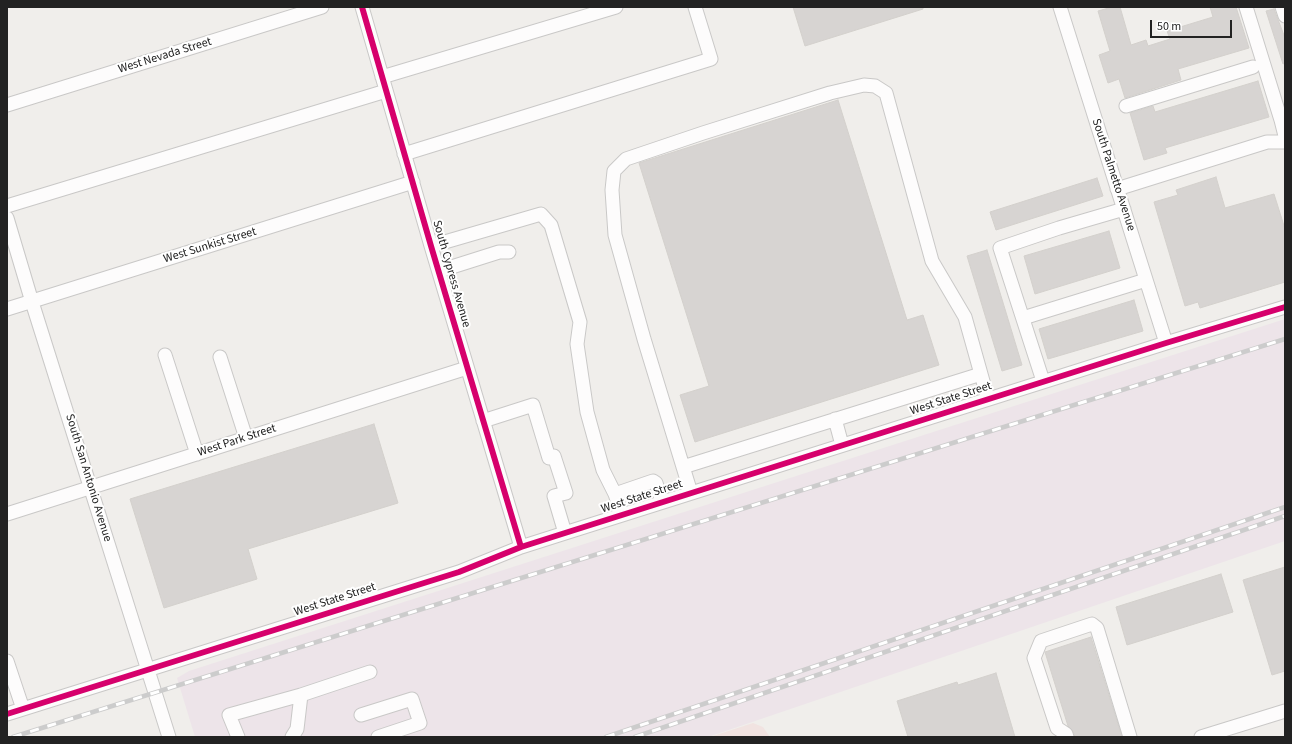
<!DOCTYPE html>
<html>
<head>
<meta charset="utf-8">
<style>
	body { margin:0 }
	#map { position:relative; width:1292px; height:744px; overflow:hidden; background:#f0eeeb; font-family:"Source Sans 3",sans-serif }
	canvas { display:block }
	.frame { position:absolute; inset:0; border:8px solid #222; pointer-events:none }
	.scale { position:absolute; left:1150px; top:20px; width:82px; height:18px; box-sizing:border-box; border:2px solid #222; border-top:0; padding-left:5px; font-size:12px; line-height:14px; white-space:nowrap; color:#222; -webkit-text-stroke:3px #fff; paint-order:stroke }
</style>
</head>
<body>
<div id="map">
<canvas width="1292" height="744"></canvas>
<div class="frame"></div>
<div class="scale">50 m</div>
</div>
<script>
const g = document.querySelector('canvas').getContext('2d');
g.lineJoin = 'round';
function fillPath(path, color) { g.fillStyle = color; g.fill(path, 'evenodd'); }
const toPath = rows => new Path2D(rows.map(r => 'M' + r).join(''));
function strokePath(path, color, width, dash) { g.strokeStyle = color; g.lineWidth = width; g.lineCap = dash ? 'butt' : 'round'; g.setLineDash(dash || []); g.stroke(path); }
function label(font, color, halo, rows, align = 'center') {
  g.font = font + ' "Source Sans 3",sans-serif'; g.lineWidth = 4; g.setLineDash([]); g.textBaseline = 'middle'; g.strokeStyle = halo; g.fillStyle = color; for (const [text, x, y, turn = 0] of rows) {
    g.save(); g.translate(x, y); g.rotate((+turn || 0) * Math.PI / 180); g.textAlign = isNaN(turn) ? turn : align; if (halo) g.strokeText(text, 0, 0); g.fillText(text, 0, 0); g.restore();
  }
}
const commercial = toPath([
	[753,723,763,727,770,737,710,737]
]);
const industrial = toPath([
	[1285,319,1285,541,708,737,195,737,177,678,189,671]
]);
const building = toPath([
	[793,7,923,7,923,9,805,46,793,7],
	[1112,7,1120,7,1131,45,1146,40,1148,46,1170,39,1167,31,1213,17,1210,7,1236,7,1249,48,1178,69,1181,80,1125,98,1119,79,1108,83,1099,55,1110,51,1098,11,1112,7],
	[1274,9,1285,38,1285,63,1283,64,1266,11,1274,9],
	[1258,81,1269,117,1165,148,1167,153,1144,160,1130,113,1153,106,1155,112,1258,81],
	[838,100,907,320,923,315,939,365,695,442,680,395,709,386,639,163,838,100],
	[1216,177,1225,208,1274,194,1285,229,1285,282,1200,308,1198,302,1185,306,1154,202,1178,195,1176,190,1216,177],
	[1097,178,1103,196,996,230,990,212,1097,178],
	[1109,231,1120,268,1035,294,1024,256,1109,231],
	[987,250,1022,365,1002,371,967,256,987,250],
	[1134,300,1143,331,1048,359,1039,329,1134,300],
	[374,424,398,503,248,549,257,579,164,608,130,499,374,424],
	[1285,567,1285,671,1272,675,1243,580,1285,567],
	[1221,574,1233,612,1127,645,1116,607,1221,574],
	[1091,637,1122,737,1075,737,1073,731,1068,726,1045,652,1091,637],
	[996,673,1015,737,908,737,897,701,957,682,958,685,996,673]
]);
const minor = toPath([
	[362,7,431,246,521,547],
	[1060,7,1166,343],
	[1246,7,1281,120,1285,136],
	[1282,7,1285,16],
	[382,77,616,7],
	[7,105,322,7],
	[1126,106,1253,67],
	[404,154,711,59,695,7],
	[1117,189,1267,142,1285,142],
	[7,206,386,91],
	[7,218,32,302,169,737],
	[431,246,541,214,551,225,580,322,577,344,587,412,603,470,615,494],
	[439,271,499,252,509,252],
	[7,309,413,182],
	[1023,318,1146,280],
	[165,355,197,454],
	[220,357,246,438],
	[1043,381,1000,248,1059,228,1124,209],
	[835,419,842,445],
	[483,421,533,405,549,458,554,456,566,493,554,496,565,533],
	[683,467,981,374],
	[691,493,644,339,615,235,612,190,614,171,626,159,703,133,830,93,864,85,875,86,886,93,932,261,965,317,988,399],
	[7,514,467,368],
	[622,515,615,494,653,481,656,483,662,502],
	[7,661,23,709],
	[7,714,459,572,521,547,565,533,1166,343,1285,307],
	[361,715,412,699,420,723,378,737],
	[238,737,229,715,301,695,370,672],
	[292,737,297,729,301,695],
	[1067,737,1066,734,1057,728,1034,658,1041,641,1092,624,1097,628,1130,737],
	[1201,737,1285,711]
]);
const rail = toPath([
	[13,737,1285,339],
	[606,737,1285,507],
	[635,737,1285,516]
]);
const cycleway = toPath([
	[362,7,431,246,521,547],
	[7,714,459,572,521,547,565,533,1166,343,1285,307]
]);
const streetNames = [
	["West Nevada Street",165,56,-17],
	["South Palmetto Avenue",1113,175,72],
	["West Sunkist Street",210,246,-17],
	["South Cypress Avenue",451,274,74],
	["West State Street",951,399,-18],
	["West Park Street",237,441,-18],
	["South San Antonio Avenue",88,478,73],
	["West State Street",642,497,-18],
	["West State Street",335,600,-18]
];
fillPath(commercial, '#f1e3e1');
fillPath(industrial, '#ede4e9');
fillPath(building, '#d7d4d2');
strokePath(building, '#d3d0cc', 1);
strokePath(minor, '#c9c8c7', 15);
strokePath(minor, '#fdfcfc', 13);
strokePath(rail, '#ccc', 4.5);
strokePath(rail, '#fff', 3, [9]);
strokePath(cycleway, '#d6006c', 6);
label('12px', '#222', '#fff', streetNames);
</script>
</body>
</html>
